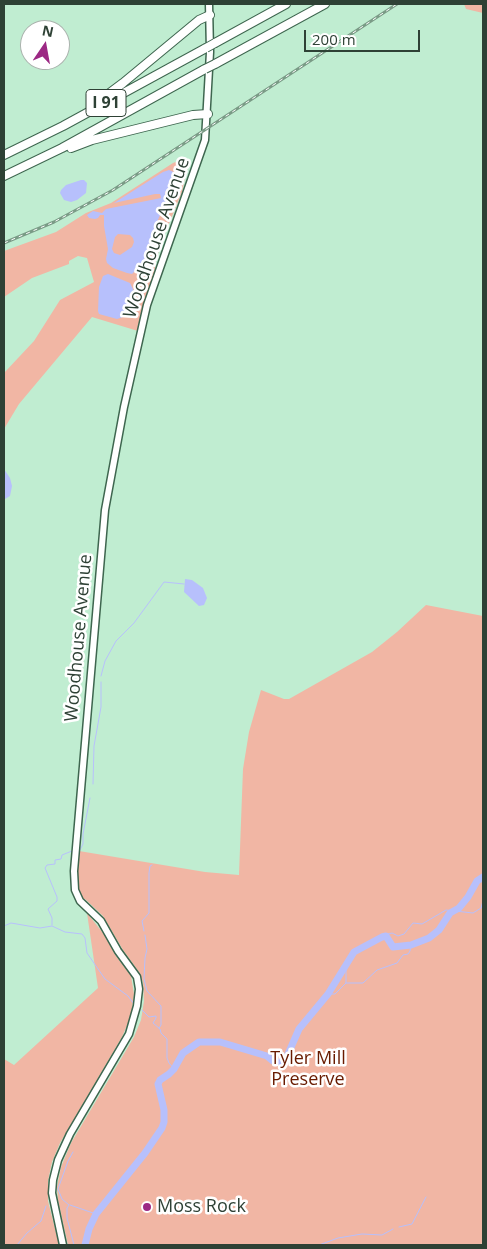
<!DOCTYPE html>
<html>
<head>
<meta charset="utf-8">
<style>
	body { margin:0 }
	#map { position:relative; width:487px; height:1249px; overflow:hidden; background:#c0edd1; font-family:"Open Sans",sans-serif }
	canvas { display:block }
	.frame { position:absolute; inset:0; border:5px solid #2e4135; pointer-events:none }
	.north { position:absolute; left:20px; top:20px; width:50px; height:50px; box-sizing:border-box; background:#fff; border:1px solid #abb3ae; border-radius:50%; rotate:12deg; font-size:14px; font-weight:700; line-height:20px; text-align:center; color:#2e4135 }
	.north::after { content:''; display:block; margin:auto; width:18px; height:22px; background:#9c2884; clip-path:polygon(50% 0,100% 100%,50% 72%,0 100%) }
	.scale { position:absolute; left:304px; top:30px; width:116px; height:22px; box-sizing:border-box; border:2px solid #2e4135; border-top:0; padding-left:6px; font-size:15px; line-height:18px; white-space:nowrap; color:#2e4135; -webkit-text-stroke:4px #fff; paint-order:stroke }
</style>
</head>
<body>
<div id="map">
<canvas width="487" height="1249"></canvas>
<div class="frame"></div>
<div class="north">N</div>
<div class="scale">200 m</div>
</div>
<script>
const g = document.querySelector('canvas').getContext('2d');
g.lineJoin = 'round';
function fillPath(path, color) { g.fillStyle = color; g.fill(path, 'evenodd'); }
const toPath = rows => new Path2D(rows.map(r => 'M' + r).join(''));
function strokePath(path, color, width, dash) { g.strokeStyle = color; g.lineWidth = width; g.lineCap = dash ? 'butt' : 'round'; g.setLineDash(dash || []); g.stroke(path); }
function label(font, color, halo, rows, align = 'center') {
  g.font = font + ' "Open Sans",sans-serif'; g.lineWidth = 5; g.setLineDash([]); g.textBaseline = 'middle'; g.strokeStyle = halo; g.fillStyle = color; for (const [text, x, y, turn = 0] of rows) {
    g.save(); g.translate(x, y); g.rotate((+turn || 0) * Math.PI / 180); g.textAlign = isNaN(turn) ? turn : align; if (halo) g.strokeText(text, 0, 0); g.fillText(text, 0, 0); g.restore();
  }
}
const green = toPath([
	[464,4,483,4,483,13,466,9],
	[186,158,188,164,182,192,161,243,156,261,154,274,138,331,92,317,19,404,4,429,4,373,34,341,60,300,94,282,87,258,78,256,69,261,69,264,32,278,4,297,4,251,56,232,86,213,111,203,173,163],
	[426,605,483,616,483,1243,479,1245,68,1245,58,1200,57,1187,61,1167,71,1143,134,1037,141,1020,144,1001,143,982,139,972,123,950,103,916,85,899,84,901,79,895,76,880,79,851,205,872,239,875,243,769,249,732,261,690,284,699,289,699,372,652,397,632],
	[87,913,103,933,116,956,131,976,134,994,131,1016,122,1037,60,1143,52,1162,48,1181,48,1201,59,1245,4,1245,4,1059,14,1065,98,988]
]);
const water = toPath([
	[169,170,178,174,178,180,175,187,166,191,165,193,167,196,176,194,177,196,161,213,157,222,144,261,132,274,127,273,113,268,107,263,106,259,108,249,104,226,104,215,100,215,98,218,95,219,89,218,87,215,93,211,102,213,106,209,161,198,160,194,155,194,114,203,163,172],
	[118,234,130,235,133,238,134,242,132,247,120,255,114,253,112,249,115,237],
	[81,180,84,180,87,183,86,193,77,200,71,202,64,200,60,193,61,190,66,185],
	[108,274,130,283,135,293,133,302,128,312,123,317,117,319,99,314,98,311,99,287,103,276],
	[4,469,10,478,12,486,10,496,5,499],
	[185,579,192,580,203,588,207,598,204,605,199,606,184,592]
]);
const stream = toPath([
	[101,676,105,661,116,641,134,623,164,582,184,584],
	[93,784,94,746,101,707,101,682],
	[80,850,83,844,83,834,90,798],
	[52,925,52,918,48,909,57,901,57,897,45,868,47,865,55,864,55,860,61,859,62,855,72,851],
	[4,926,11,923,40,928,52,926,65,932,82,934,85,938,87,953,105,979,128,996,134,1004],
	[144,931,142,921,149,913,149,873,150,866,152,865],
	[145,935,147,949,145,958,144,979,147,991,161,1006,161,1025,159,1028],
	[386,936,388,934,392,933,398,936,404,934,413,923,422,924,446,910,473,913,481,908,483,901],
	[346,983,363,983,377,970,397,963,403,955,408,954,410,951,411,945],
	[328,994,335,994,346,983,346,967],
	[142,1010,149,1017,156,1016,156,1018,153,1023,160,1029,161,1033,167,1039,167,1058,169,1063,174,1069],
	[73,1152,68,1161,58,1189,62,1199,69,1205,67,1208,67,1218,74,1245],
	[70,1205,96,1214],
	[399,1227,412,1224,426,1197],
	[17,1245,27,1233,41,1221,46,1206],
	[319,1245,338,1238,362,1234,382,1235,393,1229]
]);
const river = toPath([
	[85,1245,89,1229,96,1214,145,1153,162,1128,164,1122,164,1110,158,1084,160,1080,169,1074,174,1069,183,1053,199,1042,220,1042,267,1056,273,1061,279,1062,285,1061,299,1029,328,994,354,952,382,937,386,936,393,947,411,945,429,938,439,930,450,913,459,908,468,897,477,881,483,877]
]);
const secondary = toPath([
	[63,1245,52,1193,53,1180,58,1160,70,1134,129,1034,137,1006,139,989,137,977,118,951,101,921,80,901,75,890,74,871,105,510,124,407,147,305,205,140,210,52,209,4]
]);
const motorway = toPath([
	[215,43,286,4],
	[215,64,325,4],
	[95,104,123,83,199,20,210,15],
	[71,148,92,140,193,115,208,114],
	[4,155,63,126,206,48],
	[4,176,62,148,205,69]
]);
const rail = toPath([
	[4,243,54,222,113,190,397,4]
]);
const motorwayBridge = toPath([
	[206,48,215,43],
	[205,69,215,64]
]);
const markers = [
	[147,1207,5,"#9c2884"]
];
const shields = [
	[106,103,40]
];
const shieldNames = [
	["I 91",106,103]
];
const streetNames = [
	["Woodhouse Avenue",157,238,-71],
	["Woodhouse Avenue",79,638,-85]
];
const parkNames = [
	["Tyler Mill",308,1059],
	["Preserve",308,1080]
];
const poiNames = [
	["Moss Rock",157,1207]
];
fillPath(green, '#f1b6a4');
fillPath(water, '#b7c0fc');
strokePath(stream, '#b7c0fc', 1);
strokePath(river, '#b7c0fc', 7);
strokePath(secondary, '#3e664f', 9);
strokePath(motorway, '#3e664f', 10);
strokePath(secondary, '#fff', 6);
strokePath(motorway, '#fff', 8);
strokePath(rail, '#7a9b86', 3);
strokePath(rail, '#fff', 1, [4]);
strokePath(motorwayBridge, '#3e664f', 10, []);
strokePath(motorwayBridge, '#fff', 8);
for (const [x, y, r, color] of markers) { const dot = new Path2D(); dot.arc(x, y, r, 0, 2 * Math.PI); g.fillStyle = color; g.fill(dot); strokePath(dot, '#fff', 2); }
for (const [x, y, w] of shields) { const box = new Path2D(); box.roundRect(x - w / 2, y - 13.5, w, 27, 4); g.fillStyle = '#fff'; g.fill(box); strokePath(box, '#2e4135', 1); }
label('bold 16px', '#2e4135', null, shieldNames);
label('18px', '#2e4135', '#fff', streetNames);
label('18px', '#681b00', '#fff', parkNames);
label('18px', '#2e4135', '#fff', poiNames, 'left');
</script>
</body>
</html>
